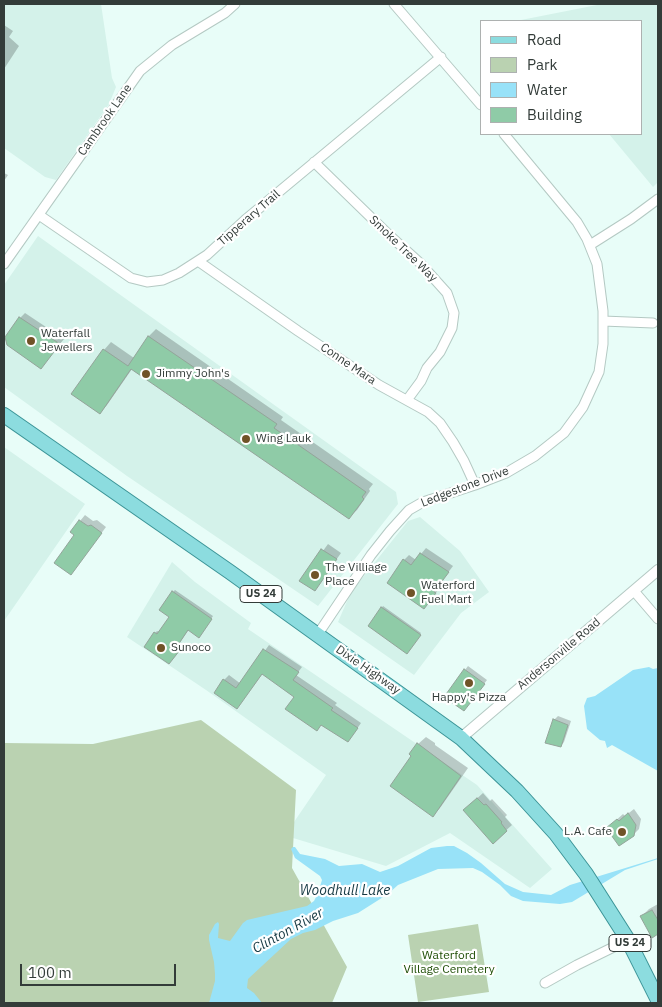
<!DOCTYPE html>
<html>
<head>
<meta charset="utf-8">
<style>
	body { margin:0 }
	#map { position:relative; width:662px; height:1007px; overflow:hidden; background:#e8fdf8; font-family:"IBM Plex Sans",sans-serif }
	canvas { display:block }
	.frame { position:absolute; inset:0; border:5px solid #333c39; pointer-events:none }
	.legend { position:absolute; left:480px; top:20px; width:162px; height:115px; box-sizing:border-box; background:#fff; border:1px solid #adb1b0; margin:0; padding:6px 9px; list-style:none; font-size:15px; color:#333c39 }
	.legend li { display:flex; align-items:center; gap:10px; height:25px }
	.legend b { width:25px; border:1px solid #adb1b0 }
	.scale { position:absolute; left:20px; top:964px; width:156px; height:22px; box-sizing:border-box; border:2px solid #333c39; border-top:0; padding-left:6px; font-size:15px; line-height:18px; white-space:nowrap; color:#333c39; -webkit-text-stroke:4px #fff; paint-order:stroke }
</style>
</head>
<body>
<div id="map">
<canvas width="662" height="1007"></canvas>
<div class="frame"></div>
<ul class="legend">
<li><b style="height:6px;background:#8cdcdf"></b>Road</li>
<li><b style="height:14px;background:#bad2b1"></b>Park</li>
<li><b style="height:14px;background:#98e2f8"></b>Water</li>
<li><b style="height:14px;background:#8fcba7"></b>Building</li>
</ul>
<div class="scale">100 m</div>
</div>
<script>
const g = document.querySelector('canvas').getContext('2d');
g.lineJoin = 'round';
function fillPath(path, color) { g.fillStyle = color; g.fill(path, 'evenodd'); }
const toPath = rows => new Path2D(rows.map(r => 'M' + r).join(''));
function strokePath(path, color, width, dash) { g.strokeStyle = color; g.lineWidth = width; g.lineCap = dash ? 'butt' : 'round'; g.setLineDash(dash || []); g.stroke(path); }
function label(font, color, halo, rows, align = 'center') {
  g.font = font + ' "IBM Plex Sans",sans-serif'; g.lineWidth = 4.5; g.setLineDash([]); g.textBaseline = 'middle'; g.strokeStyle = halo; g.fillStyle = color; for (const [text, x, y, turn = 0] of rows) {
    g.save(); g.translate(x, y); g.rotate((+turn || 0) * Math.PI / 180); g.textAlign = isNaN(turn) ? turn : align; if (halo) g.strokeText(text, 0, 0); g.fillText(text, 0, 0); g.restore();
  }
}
const built = toPath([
	[4,4,101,4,112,78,116,87,109,104,56,180,45,177,4,148],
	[602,4,658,4,658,182,653,187,609,134,641,134,641,21,516,21],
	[38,236,396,492,398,504,318,606,127,476,4,387,4,285],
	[4,447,85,504,4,621],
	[420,517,460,551,489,592,461,613,414,675,338,622,351,592,408,521],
	[172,562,195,582,251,623,248,629,477,785,552,869,530,888,450,833,386,866,293,838,294,822,326,775,206,690,127,637]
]);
const green = toPath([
	[201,720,296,790,292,868,347,967,332,1003,4,1003,4,743,93,744],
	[478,924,489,992,418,1002,408,935]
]);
const water = toPath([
	[649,667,653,669,658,668,658,771,612,745,607,748,605,741,600,740,587,729,584,706,587,698,595,696,633,670],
	[447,846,454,846,467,853,481,863,505,884,523,892,551,895,570,885,658,858,658,859,625,870,572,902,560,904,523,901,511,896,500,885,482,872,473,868,438,869,398,885,388,894,358,913,333,921,315,930,303,933,291,939,248,979,247,988,254,993,262,1003,209,1003,215,981,215,974,214,962,209,940,209,935,215,924,218,922,219,924,218,938,230,941,243,923,247,920,307,906,314,901,318,893,322,880,320,876,295,858,291,849,293,847,295,847,300,854,325,859,339,866,362,864,380,872,398,866,431,848]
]);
const shadow = toPath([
	[4,25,13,31,9,37,19,46,4,69],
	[4,173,8,175,4,181],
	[25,313,64,339,41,367,20,318],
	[156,329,283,417,281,420,373,484,369,489,370,491,357,510,349,517,132,369,107,405,100,413,104,350,111,342,134,358,149,336],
	[85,515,93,521,97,520,106,527,71,574,76,535,80,521],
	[328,544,341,553,315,590,301,581],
	[426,548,453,566,438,586,441,587,424,607,404,560,409,555,416,560],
	[175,590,213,616,201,634,189,629,178,645,181,647,172,660,155,633,157,631,160,632,171,617,173,592],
	[383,606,421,633,409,651,369,625],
	[269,645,302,667,296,675,337,703,335,705,361,723,352,736,263,673,241,702,224,680,229,675,241,684],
	[468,666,487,680,467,706,465,670],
	[558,716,571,721,564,742,561,746,554,720],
	[426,737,435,743,435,745,468,768,440,808,433,815,413,756,418,744],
	[483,793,490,801,492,799,507,815,505,817,512,825,493,842,470,805],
	[634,809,641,819,639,829,633,835,613,823,623,814,625,816],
	[658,904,658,933,652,936,642,916,649,909]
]);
const building = toPath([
	[19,317,60,344,41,369,7,345,5,337,19,317],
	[148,336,277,424,274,428,366,492,362,497,364,499,349,519,131,369,100,414,71,394,103,349,128,366,148,336],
	[79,520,88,526,91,525,102,533,71,575,54,563,74,535,70,532,79,520],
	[321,549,337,559,315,591,299,581,321,549],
	[420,553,449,572,434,592,436,593,424,609,387,583,403,559,411,565,420,553],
	[172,591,212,619,199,638,188,630,176,648,180,650,169,664,144,647,154,632,157,634,169,617,159,610,172,591],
	[381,607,421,635,407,654,368,626,381,607],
	[263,649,299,672,293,680,333,708,331,710,358,728,348,742,321,725,317,731,285,709,294,697,262,674,237,709,214,693,223,679,236,688,263,649],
	[464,669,485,684,464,711,444,697,464,669],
	[553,719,568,725,561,747,545,743,553,719],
	[417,743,461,776,433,817,390,786,411,756,409,754,417,743],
	[477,798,484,805,486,804,502,822,501,823,507,831,493,844,463,810,477,798],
	[628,813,636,825,634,836,619,846,606,828,617,819,619,821,628,813],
	[652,910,658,920,658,934,652,938,640,916,652,910]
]);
const minor = toPath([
	[394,4,481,105],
	[314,162,388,234,420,263,447,293,454,313,452,328,440,352,427,368,421,381,407,400],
	[39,215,131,278,147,282,163,280,179,273,207,255,245,220,441,57],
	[590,245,631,219,658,199],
	[198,261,298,331,379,385,428,412,440,423,453,442,464,461,475,485],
	[4,264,140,71,172,45,225,13,235,4],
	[603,321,653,323],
	[634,591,658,619],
	[318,634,371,555,390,531,409,510,423,502,475,485,506,473,535,456,564,433,583,407,599,372,603,344,603,311,597,264,587,239,577,222,504,134],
	[545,983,577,965,628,940]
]);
const tertiary = toPath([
	[461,738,658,570]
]);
const primary = toPath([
	[4,415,230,572,461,738,517,791,556,834,586,874,628,940,658,1000]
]);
const markers = [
	[31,341,5,"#705327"],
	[146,374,5,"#705327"],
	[246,439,5,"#705327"],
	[315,575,5,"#705327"],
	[411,593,5,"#705327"],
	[161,648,5,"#705327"],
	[469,683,5,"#705327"],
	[622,832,5,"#705327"]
];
const shields = [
	[261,594,42],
	[630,943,42]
];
const shieldNames = [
	["US 24",261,594],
	["US 24",630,943]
];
const streetNames = [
	["Cambrook Lane",105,120,-55],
	["Tipperary Trail",249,218,-41],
	["Smoke Tree Way",403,249,44],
	["Conne Mara",348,364,34],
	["Ledgestone Drive",465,487,-21],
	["Andersonville Road",559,654,-40],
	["Dixie Highway",368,670,35]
];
const poiNames = [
	["Waterfall",41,334],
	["Jewellers",41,348],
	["Jimmy John's",156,374],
	["Wing Lauk",256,439],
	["The Villiage",325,568],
	["Place",325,582],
	["Waterford",421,586],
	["Fuel Mart",421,600],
	["Sunoco",171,648],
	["Happy's Pizza",469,698,"center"],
	["L.A. Cafe",612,832,"right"]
];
const parkNames = [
	["Waterford",449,956],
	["Village Cemetery",449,970]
];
const waterNames = [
	["Woodhull Lake",345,891],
	["Clinton River",288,931,-29]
];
fillPath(built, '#d4f2ea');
fillPath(green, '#bad2b1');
fillPath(water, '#98e2f8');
fillPath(shadow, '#0003');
fillPath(building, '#8fcba7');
strokePath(building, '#94a49a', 1);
strokePath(minor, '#b4c9c3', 11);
strokePath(tertiary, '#b4c9c3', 12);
strokePath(primary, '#3b9497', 16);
strokePath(minor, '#fff', 9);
strokePath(tertiary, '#fff', 10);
strokePath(primary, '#8cdcdf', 14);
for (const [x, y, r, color] of markers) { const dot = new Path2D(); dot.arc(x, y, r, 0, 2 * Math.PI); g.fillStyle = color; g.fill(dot); strokePath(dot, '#fff', 2); }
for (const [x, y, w] of shields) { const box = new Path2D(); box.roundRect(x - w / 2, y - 8.5, w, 17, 4); g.fillStyle = '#fff'; g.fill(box); strokePath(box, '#333c39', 1); }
label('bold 11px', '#333c39', null, shieldNames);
label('12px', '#333c39', '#fff', streetNames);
label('12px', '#333c39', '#fff', poiNames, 'left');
label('12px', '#204e06', '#fff', parkNames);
label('italic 14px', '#163943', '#fff', waterNames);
</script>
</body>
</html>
